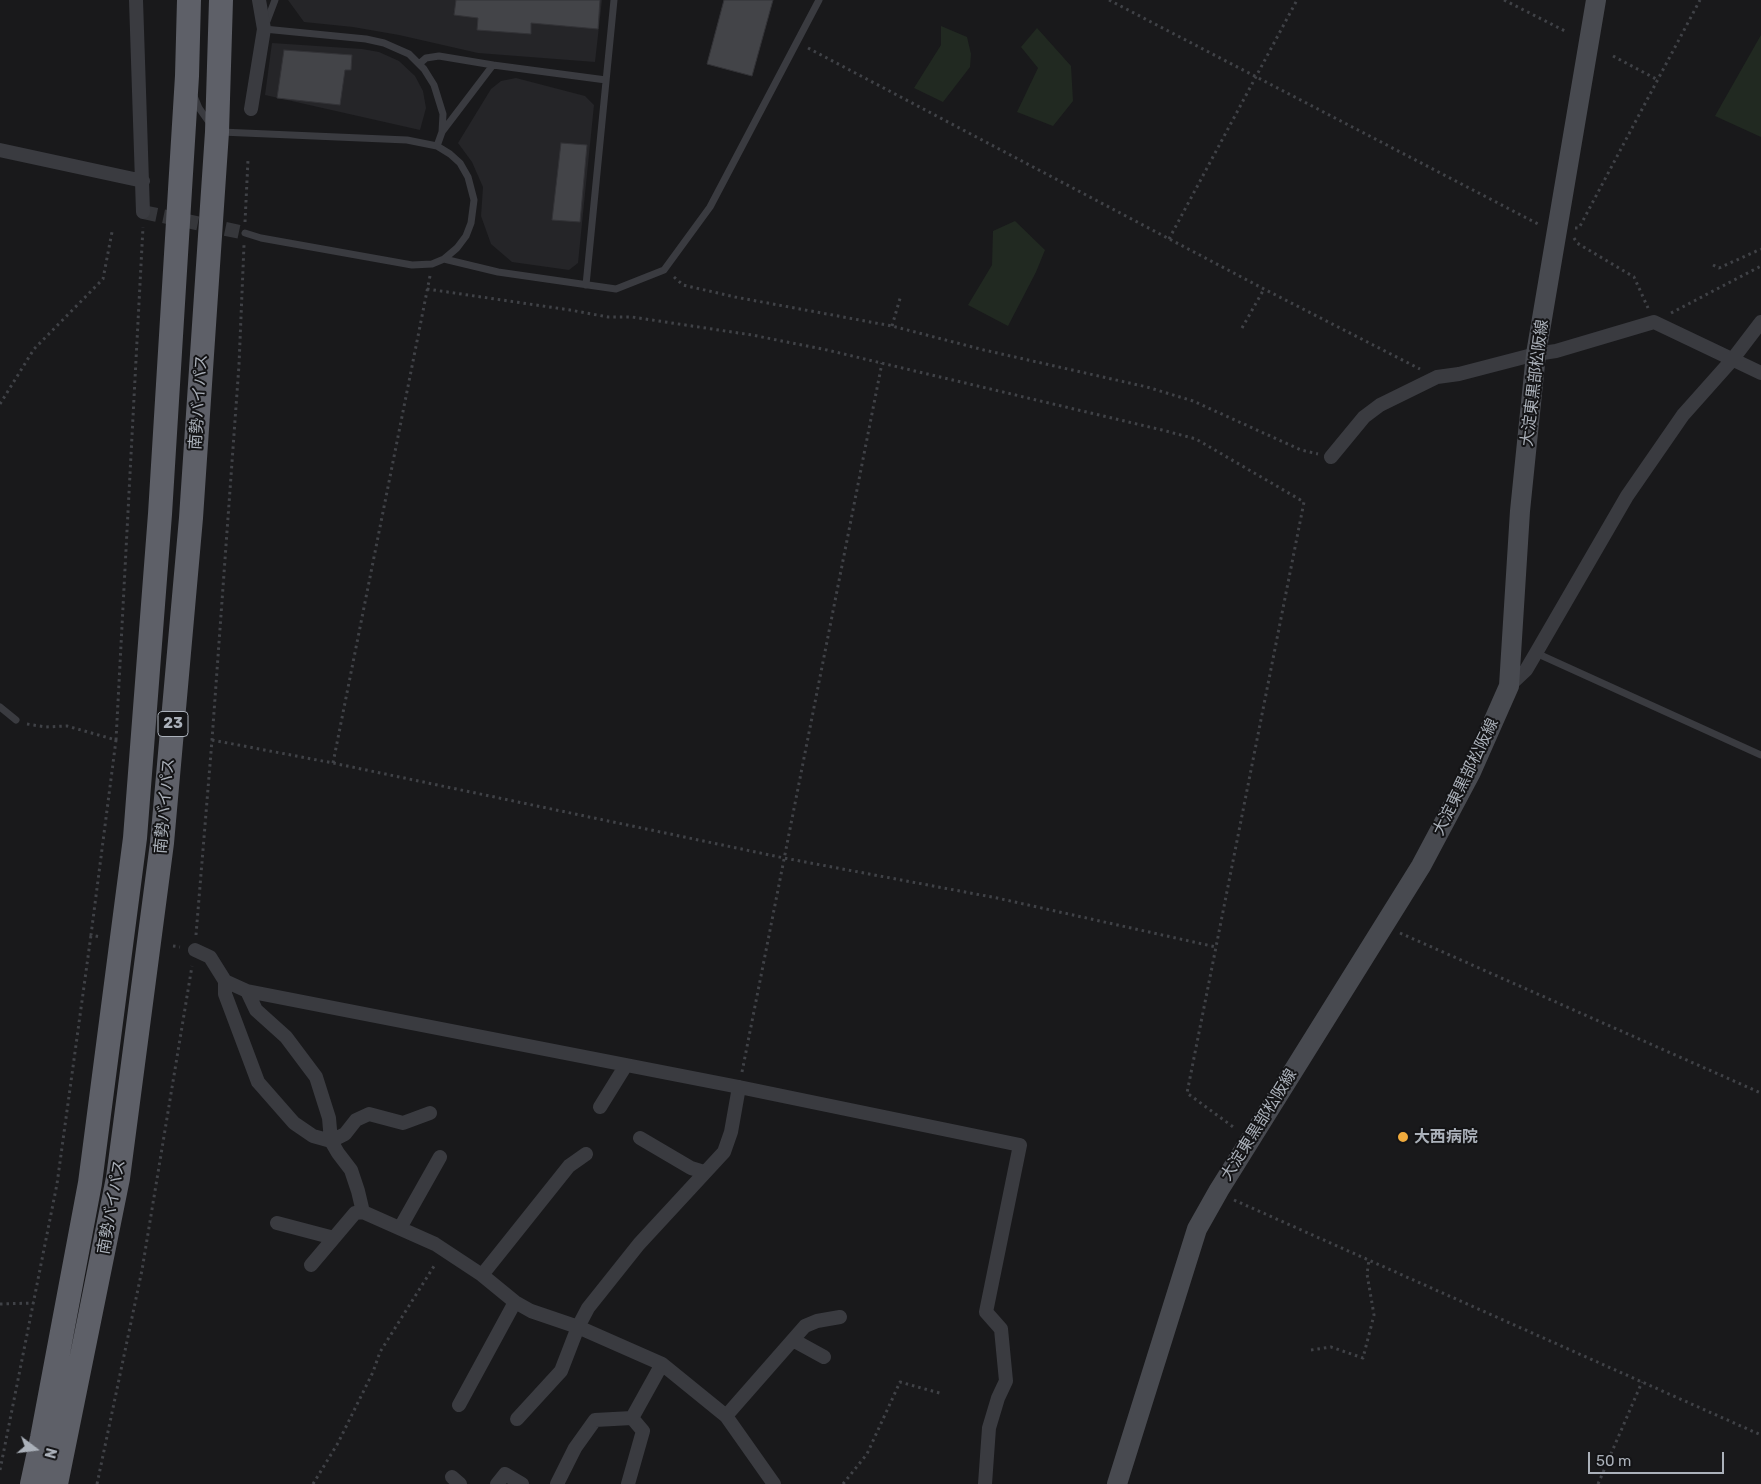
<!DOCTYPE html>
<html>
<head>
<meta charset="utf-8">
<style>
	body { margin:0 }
	#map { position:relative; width:1761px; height:1484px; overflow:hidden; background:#19191b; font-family:Rubik,sans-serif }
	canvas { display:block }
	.north { position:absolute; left:10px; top:1424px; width:50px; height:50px; -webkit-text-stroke:4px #141416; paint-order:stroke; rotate:105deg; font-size:14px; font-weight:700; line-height:20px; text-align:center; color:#abb1ba }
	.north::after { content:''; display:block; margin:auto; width:18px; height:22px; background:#abb1ba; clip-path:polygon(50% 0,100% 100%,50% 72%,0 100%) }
	.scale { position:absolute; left:1588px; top:1452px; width:136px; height:22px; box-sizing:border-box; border:2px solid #abb1ba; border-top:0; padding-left:6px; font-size:15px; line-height:18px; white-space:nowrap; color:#abb1ba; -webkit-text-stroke:4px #141416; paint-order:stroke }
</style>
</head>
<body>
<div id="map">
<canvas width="1761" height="1484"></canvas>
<div class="north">N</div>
<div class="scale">50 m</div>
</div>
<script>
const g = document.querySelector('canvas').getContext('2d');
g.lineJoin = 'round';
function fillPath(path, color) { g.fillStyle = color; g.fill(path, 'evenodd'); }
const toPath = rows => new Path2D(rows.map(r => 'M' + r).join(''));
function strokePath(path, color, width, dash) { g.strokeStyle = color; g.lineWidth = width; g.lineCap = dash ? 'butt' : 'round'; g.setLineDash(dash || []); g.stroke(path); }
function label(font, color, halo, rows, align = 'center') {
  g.font = font + ' Rubik,"Noto Sans JP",sans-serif'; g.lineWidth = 4; g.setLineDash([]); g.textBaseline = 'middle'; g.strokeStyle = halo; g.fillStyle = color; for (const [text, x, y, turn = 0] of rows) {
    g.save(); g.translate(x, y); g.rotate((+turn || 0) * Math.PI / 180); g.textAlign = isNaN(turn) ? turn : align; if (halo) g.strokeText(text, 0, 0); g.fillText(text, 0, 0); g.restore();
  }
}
const built = toPath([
	[288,0,602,0,595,62,478,53,399,35,353,27,304,22],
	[272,43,362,49,379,52,399,61,415,76,423,91,426,108,420,130,265,95],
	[516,78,585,96,594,105,578,263,569,270,512,262,491,244,481,216,483,187,472,162,458,143,491,89,501,81]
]);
const green = toPath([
	[941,26,967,37,971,54,970,67,943,102,914,88,941,45],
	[1037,28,1071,66,1073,101,1053,126,1017,112,1038,68,1021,47],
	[1761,35,1761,137,1715,116],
	[1015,221,1045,250,1036,272,1008,326,968,305,992,265,993,231]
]);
const building = toPath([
	[456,0,600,0,598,29,531,23,531,34,477,30,478,18,454,15,456,0],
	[724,0,773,0,752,76,707,64,724,0],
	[284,50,352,55,351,70,345,70,340,105,277,98,284,50],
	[561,143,587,145,580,222,552,220,561,143]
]);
const minorTunnel = toPath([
	[143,212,245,233]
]);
const path = toPath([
	[1109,0,1540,225],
	[1504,0,1567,32],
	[808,48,1264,289,1420,369],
	[1613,56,1658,80],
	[245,222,248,160],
	[1575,228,1579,228,1700,0],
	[1574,238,1577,243,1634,277,1648,308],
	[1169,239,1297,0],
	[1713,265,1719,268,1761,249],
	[674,277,683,285,735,297,892,326,984,350,1147,387,1193,401,1301,450,1318,454],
	[427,289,570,310,608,317,632,317,752,335,827,350,1162,430,1196,439,1304,502,1216,947],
	[1671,313,1761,266],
	[892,326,901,295],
	[1242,328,1264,289],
	[0,404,34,349,103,279,112,232],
	[27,724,46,727,67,726,116,740,91,935,101,937],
	[116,740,143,227],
	[212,740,333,763,784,858,997,898,1216,947,1187,1093,1236,1129],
	[333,763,430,276],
	[1400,933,1761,1093],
	[196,935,212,740,239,365,244,245],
	[173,946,180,947],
	[742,1072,882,363],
	[1234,1200,1761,1435],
	[0,1304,34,1303],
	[1311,1350,1331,1347,1363,1358,1374,1315,1367,1274,1369,1260],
	[0,1470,57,1184,91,935],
	[97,1484,142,1270,192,966],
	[313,1484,338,1443,373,1372,380,1352,436,1263],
	[843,1484,867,1454,900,1382,943,1394],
	[1598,1484,1642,1382]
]);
const service = toPath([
	[275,0,264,29,366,39,384,43,409,54,424,69,434,85,443,114,442,132,493,65,606,80],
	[419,64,426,58,439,56,493,65],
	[194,96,199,108,211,125],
	[221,132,407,140,437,146,442,132],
	[437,146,450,154,460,163,468,177,474,200,471,223,466,236,457,248,444,259],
	[245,233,261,238,412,265,432,264,444,259,498,272,616,289,664,270,710,207,819,0],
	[586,285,614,0],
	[1536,653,1761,755],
	[0,707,16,720]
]);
const minor = toPath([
	[136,0,143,212],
	[251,109,264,29,259,0],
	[0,150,143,181],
	[1331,457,1364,417,1380,405,1437,377,1459,374,1536,354,1556,351,1654,322,1761,373],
	[1509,686,1526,670,1536,653,1627,496,1683,415,1732,360,1761,322],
	[195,950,210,957,225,981,225,994,258,1082,294,1123,313,1136,331,1141,338,1153,351,1170,358,1191,363,1212,435,1244,482,1275,515,1302,531,1311,578,1327,662,1364,726,1416,774,1484],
	[225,981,247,991,256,1010,286,1037,316,1077,329,1118,331,1141,345,1134,356,1120,369,1114,403,1123,430,1113],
	[247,991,739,1087,1020,1145,986,1312,1001,1329,1006,1381,998,1398,989,1428,985,1484],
	[600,1107,626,1065],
	[640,1138,691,1168,704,1172],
	[277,1223,334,1238],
	[400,1228,440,1157],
	[311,1265,355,1213,363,1212],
	[482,1275,569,1166,586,1154],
	[793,1340,824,1357],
	[459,1405,515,1302],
	[726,1416,805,1326,817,1321,840,1317],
	[517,1419,561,1371,578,1327,588,1308,639,1244,724,1152,731,1132,739,1087],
	[452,1477,460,1484],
	[497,1484,505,1474,522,1484],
	[557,1484,575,1448,595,1420,632,1418,662,1364],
	[628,1484,643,1431,632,1418]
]);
const secondary = toPath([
	[1117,1484,1197,1229,1219,1190,1421,866,1471,772,1509,686,1520,511,1536,354,1596,0]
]);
const trunk = toPath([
	[32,1484,42,1438,90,1183,135,838,160,514,187,76,189,0],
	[56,1484,118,1178,162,843,191,518,217,132,221,0]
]);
const markers = [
	[1403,1137,6,"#efaa3d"]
];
const shields = [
	[173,724,30]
];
const shieldNames = [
	["23",173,724]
];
const streetNames = [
	["大淀東黒部松阪線",1535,383,-83],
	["南勢バイパス",199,402,-86],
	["大淀東黒部松阪線",1466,777,-64],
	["南勢バイパス",165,806,-85],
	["大淀東黒部松阪線",1259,1125,-58],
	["南勢バイパス",112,1207,-80]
];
const poiNames = [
	["大西病院",1414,1137]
];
fillPath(built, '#252528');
fillPath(green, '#212921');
fillPath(building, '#434448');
strokePath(building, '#333337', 1);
strokePath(minorTunnel, '#36373b', 14, [14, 7]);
strokePath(path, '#404247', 3, [2.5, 4]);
strokePath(service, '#3a3b40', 7);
strokePath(minor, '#3a3b40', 14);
strokePath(secondary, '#484a50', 20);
strokePath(trunk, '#5e6068', 24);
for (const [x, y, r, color] of markers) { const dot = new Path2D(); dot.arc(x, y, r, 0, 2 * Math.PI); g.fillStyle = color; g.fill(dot); strokePath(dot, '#141416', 2); }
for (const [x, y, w] of shields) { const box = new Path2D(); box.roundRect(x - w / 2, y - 12.5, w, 25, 4); g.fillStyle = '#141416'; g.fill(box); strokePath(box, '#abb1ba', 1); }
label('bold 15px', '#abb1ba', null, shieldNames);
label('16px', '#abb1ba', '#141416', streetNames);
label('bold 16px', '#abb1ba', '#141416', poiNames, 'left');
</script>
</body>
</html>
